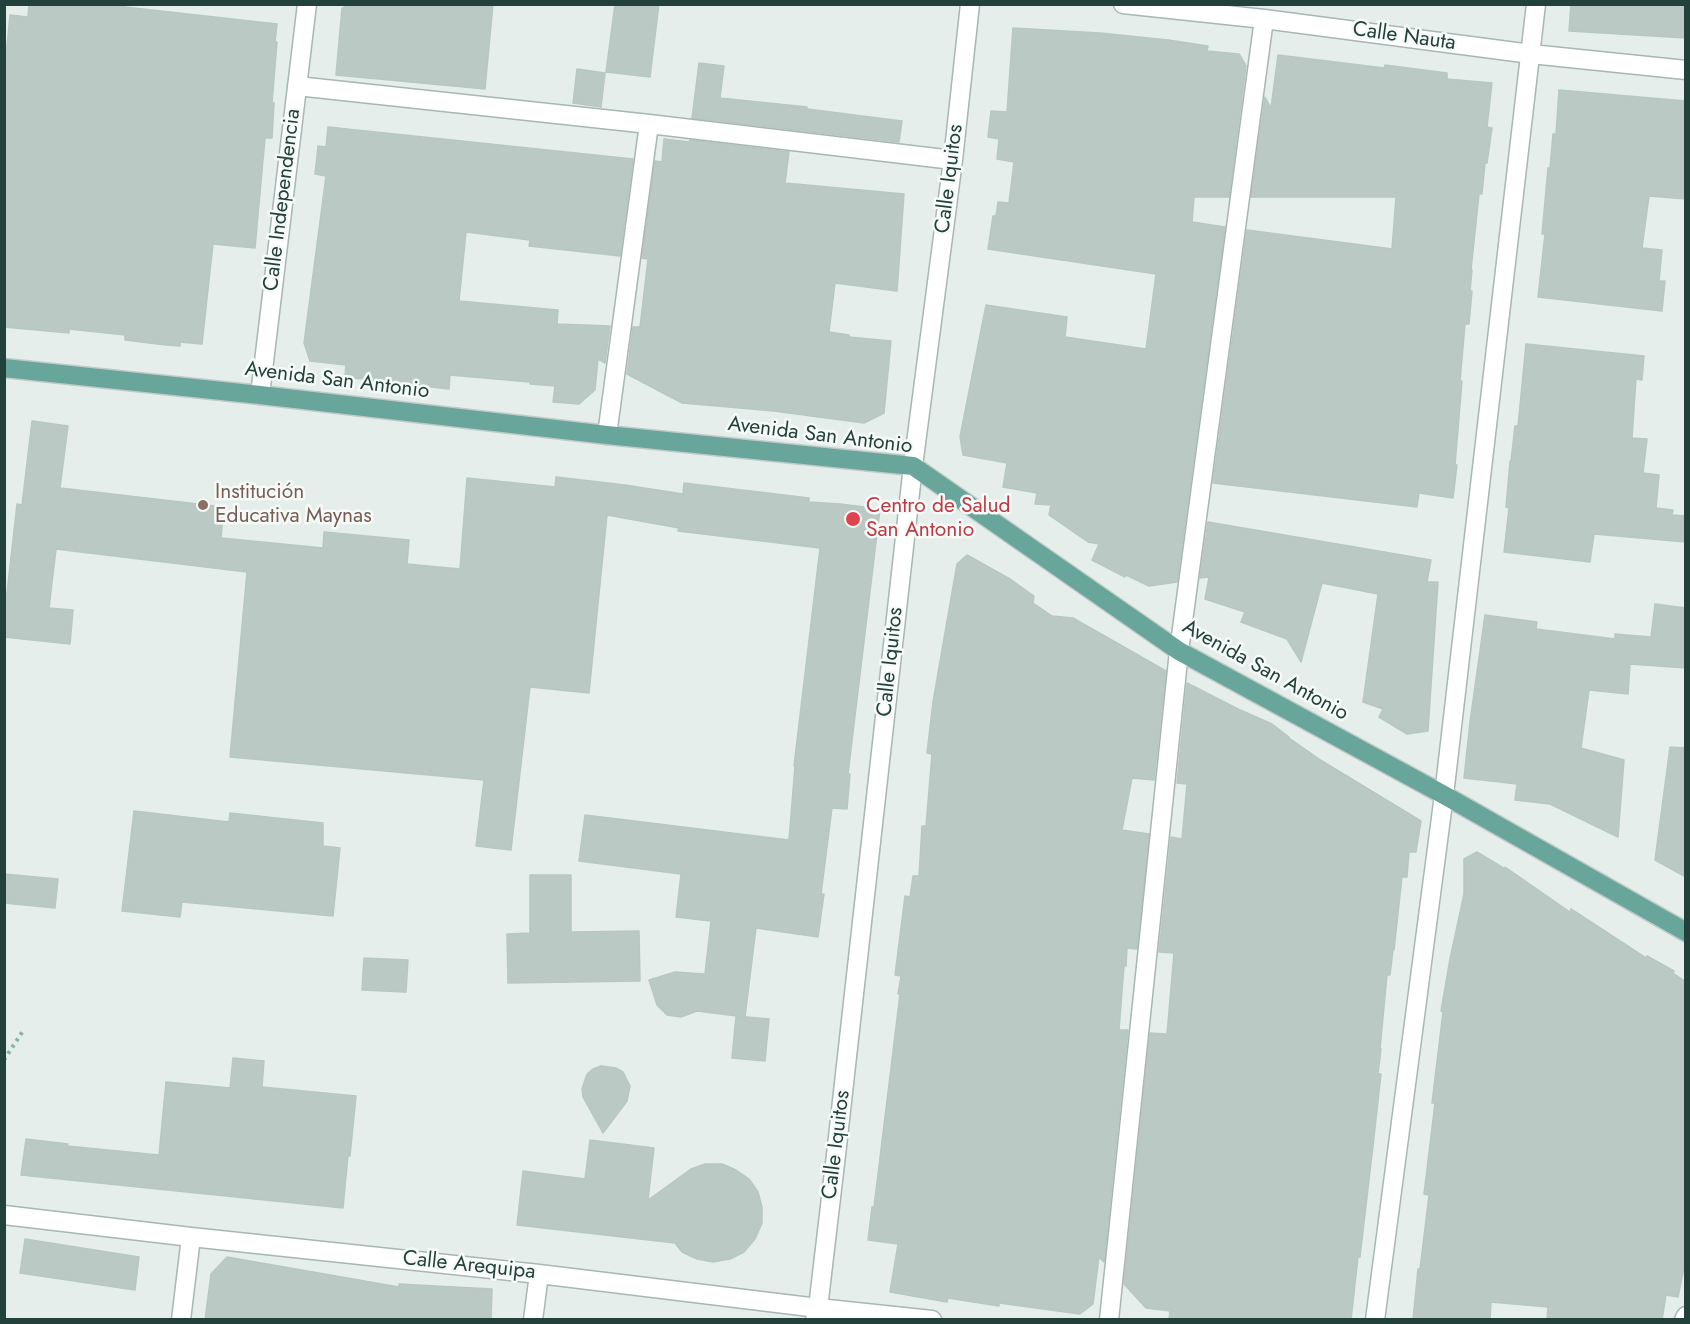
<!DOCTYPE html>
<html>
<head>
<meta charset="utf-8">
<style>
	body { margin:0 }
	#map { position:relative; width:1690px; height:1324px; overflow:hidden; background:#e5eeeb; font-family:Jost,sans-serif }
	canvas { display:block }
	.frame { position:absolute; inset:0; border:6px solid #23413b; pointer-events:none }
</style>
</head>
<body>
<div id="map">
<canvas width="1690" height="1324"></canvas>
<div class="frame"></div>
</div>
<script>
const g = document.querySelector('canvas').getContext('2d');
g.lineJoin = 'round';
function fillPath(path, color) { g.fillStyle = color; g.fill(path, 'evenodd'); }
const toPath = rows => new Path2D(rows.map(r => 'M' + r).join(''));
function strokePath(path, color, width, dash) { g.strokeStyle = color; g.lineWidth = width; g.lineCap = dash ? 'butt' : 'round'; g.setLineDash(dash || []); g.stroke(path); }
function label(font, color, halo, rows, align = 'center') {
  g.font = font + ' Jost,sans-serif'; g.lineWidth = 5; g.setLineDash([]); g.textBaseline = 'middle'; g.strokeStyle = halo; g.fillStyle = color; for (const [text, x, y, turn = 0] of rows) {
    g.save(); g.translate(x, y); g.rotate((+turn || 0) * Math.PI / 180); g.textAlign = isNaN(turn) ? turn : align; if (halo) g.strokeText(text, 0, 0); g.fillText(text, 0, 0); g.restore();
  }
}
const building = toPath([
	[29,4,125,4,125,7,277,24,275,42,277,42,272,103,274,103,272,138,265,138,255,248,213,244,202,344,180,342,180,346,166,345,125,340,125,335,69,329,69,333,4,327,4,57,6,57,10,15,28,17,29,4],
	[345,4,493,4,485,89,336,75,342,8,344,8,345,4],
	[615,4,659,4,650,77,606,72,615,4],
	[1571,4,1686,4,1686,38,1569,31,1571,4],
	[1013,28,1100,33,1168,40,1208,46,1207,51,1239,54,1246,66,1229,197,1194,197,1192,222,1225,227,1177,582,1149,586,1126,575,1125,577,1092,560,1099,544,1088,542,1049,515,1051,505,1035,504,1037,493,1003,487,1007,463,963,455,960,437,986,305,1067,317,1065,337,1146,349,1156,274,988,249,993,216,996,216,998,202,1009,203,1014,162,997,159,999,139,988,137,991,111,1007,112,1013,28],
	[1278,55,1384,68,1385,65,1447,73,1447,79,1492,83,1487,127,1492,128,1487,163,1485,163,1482,194,1479,194,1471,270,1472,270,1470,291,1472,291,1469,324,1465,324,1460,381,1462,381,1455,465,1457,465,1453,498,1419,493,1417,507,1213,483,1247,230,1392,249,1396,197,1251,197,1265,97,1271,108,1278,55],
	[699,63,724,66,720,98,807,107,807,109,902,121,899,142,692,118,699,63],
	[577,69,605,73,601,107,573,103,577,69],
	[1559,90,1686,101,1686,199,1649,196,1642,248,1662,250,1659,281,1665,281,1662,311,1538,297,1545,234,1542,234,1548,168,1550,168,1553,134,1556,134,1559,90],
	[328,127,633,159,620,256,529,246,530,240,466,232,459,301,558,310,557,324,610,326,605,363,598,359,595,390,579,404,553,402,555,386,530,384,530,382,450,375,449,389,345,377,346,365,310,361,304,343,326,176,315,174,318,146,326,147,328,127],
	[664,139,689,142,690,140,789,152,785,183,904,194,897,291,835,283,829,332,849,335,849,337,891,341,884,413,864,423,774,411,682,403,627,374,633,327,640,327,648,259,642,258,655,161,662,162,664,139],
	[1526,344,1644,356,1642,380,1636,379,1632,438,1647,439,1643,473,1659,475,1656,508,1673,510,1672,515,1686,516,1686,542,1594,534,1590,562,1504,552,1509,508,1506,507,1510,461,1511,461,1515,426,1518,426,1526,344],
	[32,421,68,426,60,488,224,507,221,538,323,548,324,532,409,540,407,564,460,569,467,478,555,487,556,477,625,485,683,494,684,483,809,498,809,502,840,504,880,509,848,774,850,774,847,809,832,808,821,894,824,894,818,937,756,928,745,1017,697,1011,681,1017,667,1015,657,1005,649,980,675,972,705,974,711,921,676,917,681,874,579,861,585,815,789,840,795,766,794,766,820,548,678,531,679,528,607,515,589,693,530,687,511,850,476,846,484,780,230,757,247,572,56,549,49,608,73,610,70,644,4,637,4,619,17,504,22,505,32,421],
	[1208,522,1431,560,1427,582,1438,582,1428,731,1407,734,1379,717,1383,709,1363,702,1378,594,1322,583,1301,662,1287,639,1241,622,1245,612,1205,599,1209,577,1200,578,1208,522],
	[967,555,1010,579,1034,596,1033,603,1052,616,1073,618,1166,671,1154,780,1132,778,1122,830,1149,834,1137,949,1127,948,1126,966,1124,966,1119,1030,1128,1030,1104,1262,1099,1257,1093,1304,1080,1314,999,1303,999,1306,948,1298,947,1302,890,1292,898,1244,868,1240,872,1207,874,1207,900,994,898,994,901,976,895,975,905,896,910,897,913,876,919,876,922,826,926,826,932,754,927,753,933,702,957,564,967,555],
	[1655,604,1686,608,1686,668,1630,664,1628,694,1589,690,1581,748,1624,760,1618,837,1550,804,1515,800,1517,784,1464,778,1470,722,1485,615,1537,622,1536,629,1615,639,1615,634,1651,637,1655,604],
	[1187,683,1238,709,1272,724,1289,737,1289,738,1322,761,1421,821,1416,852,1409,852,1407,877,1402,877,1394,950,1393,950,1390,975,1387,975,1380,1049,1381,1049,1378,1074,1381,1074,1374,1137,1360,1257,1358,1257,1351,1320,1169,1320,1170,1311,1146,1308,1124,1284,1150,1033,1167,1034,1174,953,1159,952,1171,837,1182,839,1187,784,1177,783,1187,683],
	[1670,747,1686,748,1686,877,1655,860,1670,747],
	[134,811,229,822,230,813,323,823,323,846,340,848,333,916,182,902,180,917,122,911,134,811],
	[1477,852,1505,869,1505,867,1570,912,1571,909,1646,958,1647,956,1674,971,1673,973,1686,982,1686,1257,1678,1297,1666,1295,1662,1320,1547,1320,1548,1307,1491,1302,1490,1320,1413,1320,1418,1269,1420,1269,1429,1195,1424,1194,1435,1103,1432,1103,1443,1012,1441,1011,1450,959,1464,894,1464,859,1477,852],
	[4,874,58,879,55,908,4,903,4,874],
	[530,875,571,875,571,932,639,931,640,981,508,983,507,934,530,933,530,875],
	[364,958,408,960,406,992,362,990,364,958],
	[736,1016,769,1019,765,1061,732,1058,736,1016],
	[233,1058,264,1061,262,1087,356,1096,350,1156,348,1155,343,1208,21,1175,26,1139,68,1144,67,1146,159,1155,166,1082,230,1088,233,1058],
	[601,1066,616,1068,623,1072,630,1086,627,1101,603,1133,583,1097,582,1089,587,1074,593,1069,601,1066],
	[590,1140,654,1148,648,1200,691,1169,705,1164,722,1164,736,1170,749,1179,758,1192,762,1207,762,1223,755,1239,744,1252,730,1259,713,1262,697,1259,682,1252,675,1243,517,1225,523,1171,585,1179,590,1140],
	[25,1239,139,1257,135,1290,20,1273,25,1239],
	[227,1257,399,1287,399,1284,492,1289,491,1320,205,1320,211,1274,227,1257]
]);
const path = toPath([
	[4,1060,23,1031]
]);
const minor = toPath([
	[1123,4,1264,19,1531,54,1686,70],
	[297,86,649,124,953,160],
	[260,395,307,4],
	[607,435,649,124],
	[4,1215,191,1237,539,1274,818,1308,932,1320],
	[181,1320,191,1237],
	[533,1320,539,1274],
	[815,1320,818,1308,836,1155,913,466,953,160,970,4],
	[1109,1320,1179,651,1264,19],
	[1375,1320,1444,795,1536,4],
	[1684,1320,1686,1316]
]);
const major = toPath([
	[4,368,260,395,607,435,913,466,1179,651,1444,795,1686,932]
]);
const markers = [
	[203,505,6,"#8d6e63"],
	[853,519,8,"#e0444e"]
];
const streetNames = [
	["Calle Nauta",1404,37,8],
	["Calle Iquitos",950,179,-83],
	["Calle Independencia",283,200,-83],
	["Avenida San Antonio",337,381,7],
	["Avenida San Antonio",820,436,7],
	["Calle Iquitos",891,662,-84],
	["Avenida San Antonio",1265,671,29],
	["Calle Iquitos",837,1145,-83],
	["Calle Arequipa",469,1266,6]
];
const educationNames = [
	["Institución",215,493],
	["Educativa Maynas",215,517]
];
const healthNames = [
	["Centro de Salud",866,507],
	["San Antonio",866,531]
];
fillPath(building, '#bac9c4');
strokePath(building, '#b7c8c2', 1.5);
strokePath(minor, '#a7b7b3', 21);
strokePath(major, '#c1cac8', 21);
strokePath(path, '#84b3a8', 4, [3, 4.5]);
strokePath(minor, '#fff', 18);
strokePath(major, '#68a59a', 18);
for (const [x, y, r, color] of markers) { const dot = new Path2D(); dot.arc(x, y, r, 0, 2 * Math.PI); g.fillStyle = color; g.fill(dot); strokePath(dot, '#f6faf8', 2); }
label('21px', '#23413b', '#f6faf8', streetNames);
label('21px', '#785e54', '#f6faf8', educationNames, 'left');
label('21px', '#be3a42', '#f6faf8', healthNames, 'left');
</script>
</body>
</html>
